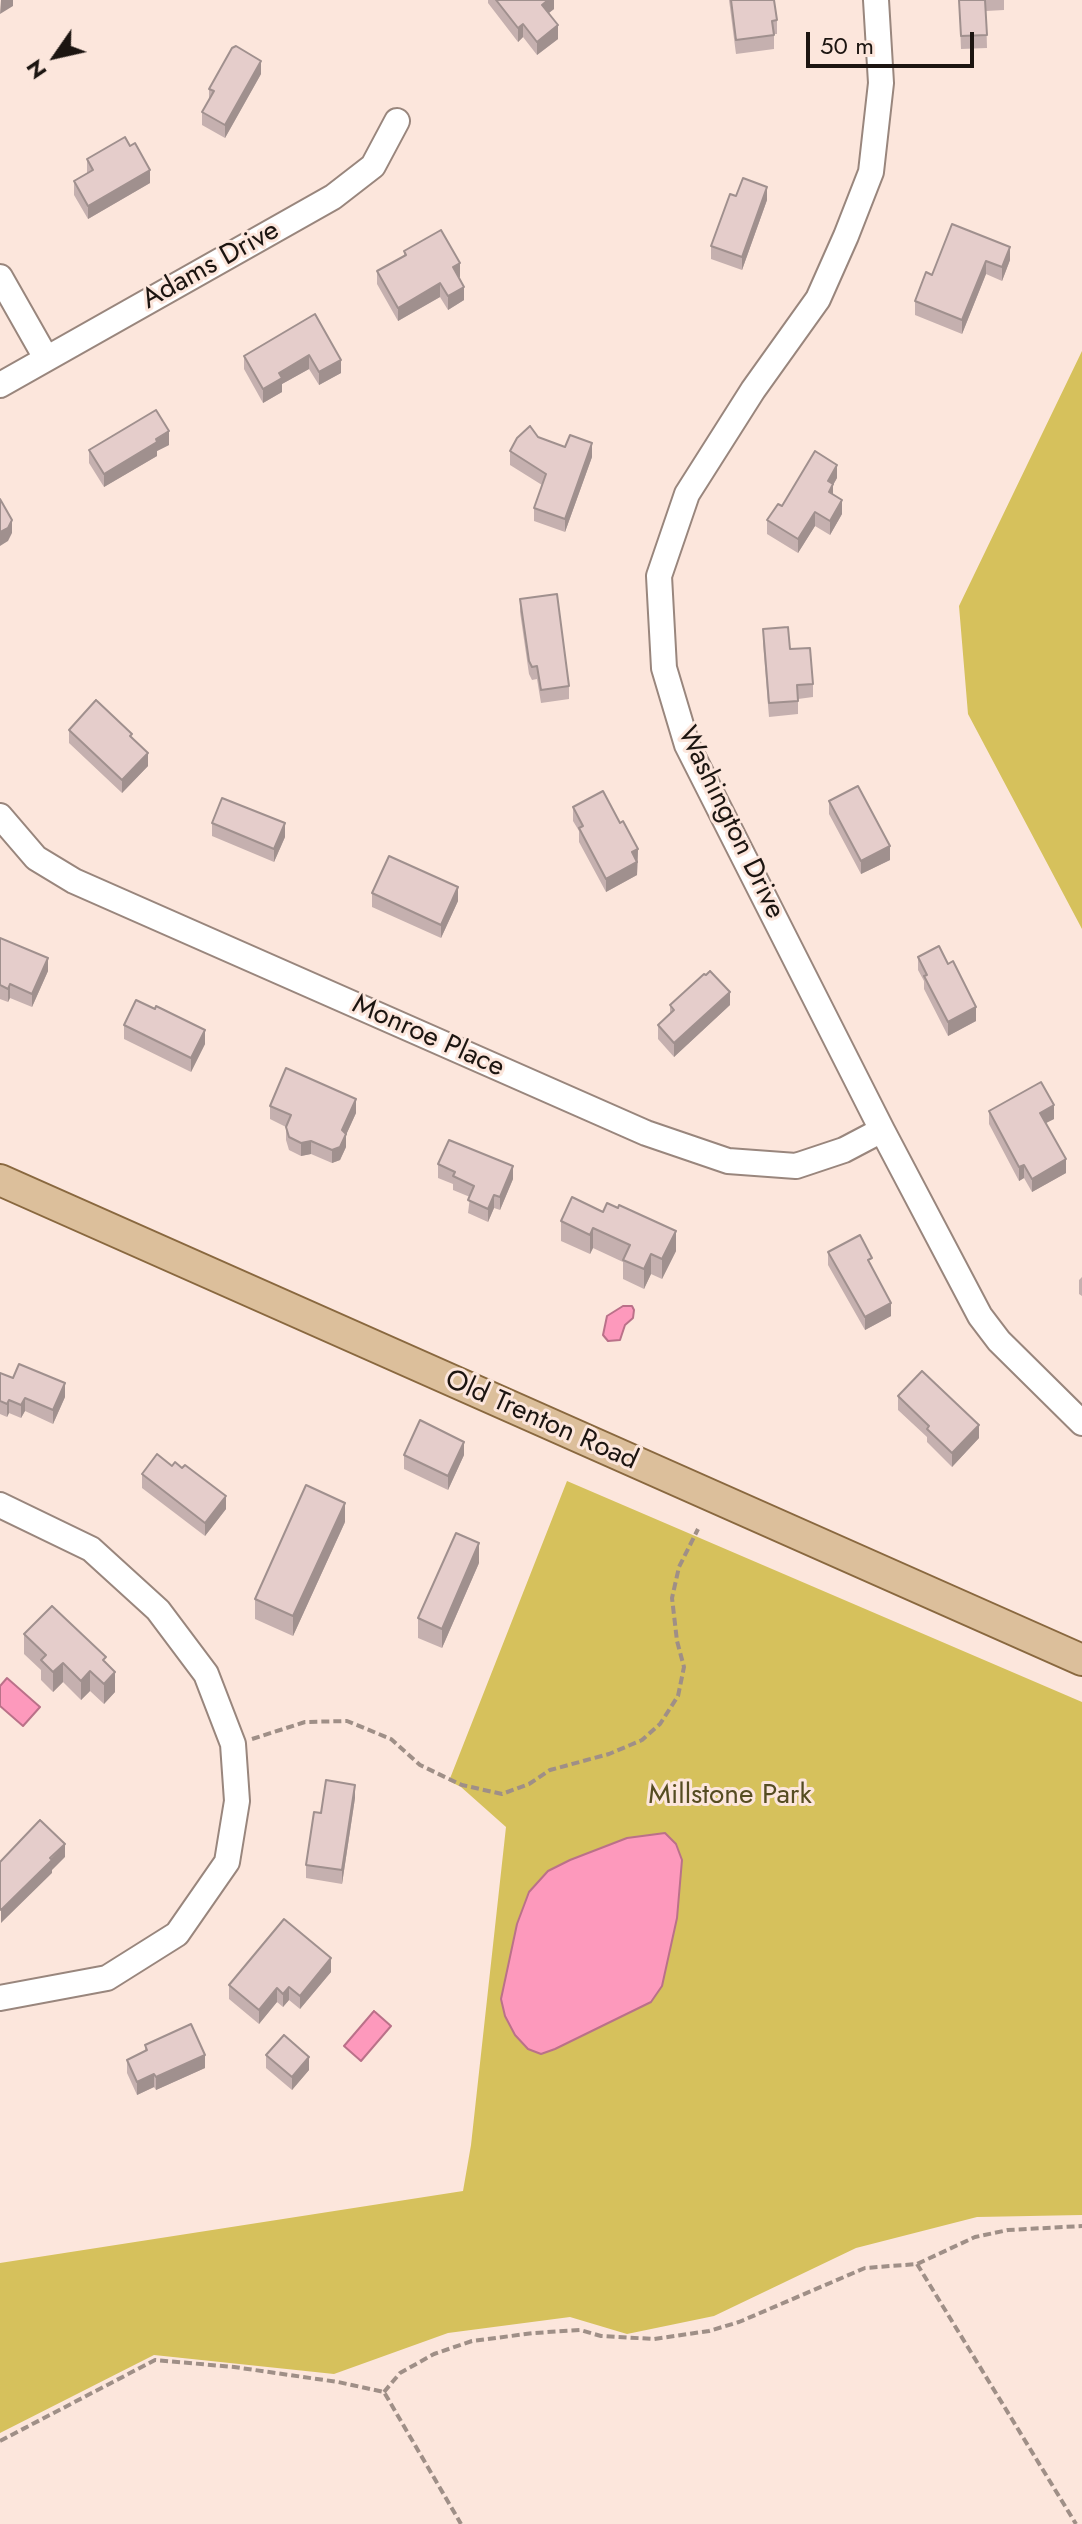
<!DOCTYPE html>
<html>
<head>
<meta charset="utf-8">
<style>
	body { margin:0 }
	#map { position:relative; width:1082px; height:2524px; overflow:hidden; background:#fce6dc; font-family:Jost,sans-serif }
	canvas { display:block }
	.north { position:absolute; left:16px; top:16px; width:80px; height:80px; -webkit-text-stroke:6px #fce6dc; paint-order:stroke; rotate:236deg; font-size:22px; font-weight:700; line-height:32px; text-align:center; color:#1c1511 }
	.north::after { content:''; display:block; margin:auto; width:28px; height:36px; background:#1c1511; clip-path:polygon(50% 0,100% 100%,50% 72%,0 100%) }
	.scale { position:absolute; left:806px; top:32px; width:168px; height:36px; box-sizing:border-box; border:4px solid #1c1511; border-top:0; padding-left:10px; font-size:24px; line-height:28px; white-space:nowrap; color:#1c1511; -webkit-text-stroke:6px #fce6dc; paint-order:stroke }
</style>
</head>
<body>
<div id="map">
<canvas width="1082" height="2524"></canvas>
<div class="north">N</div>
<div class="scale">50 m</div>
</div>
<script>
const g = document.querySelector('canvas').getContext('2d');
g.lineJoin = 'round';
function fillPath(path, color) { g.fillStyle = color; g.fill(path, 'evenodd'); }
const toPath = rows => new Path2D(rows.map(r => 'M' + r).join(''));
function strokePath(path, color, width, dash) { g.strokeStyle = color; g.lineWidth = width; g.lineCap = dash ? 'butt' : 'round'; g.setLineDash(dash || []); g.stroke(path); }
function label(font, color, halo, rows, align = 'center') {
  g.font = font + ' Jost,sans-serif'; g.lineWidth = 6; g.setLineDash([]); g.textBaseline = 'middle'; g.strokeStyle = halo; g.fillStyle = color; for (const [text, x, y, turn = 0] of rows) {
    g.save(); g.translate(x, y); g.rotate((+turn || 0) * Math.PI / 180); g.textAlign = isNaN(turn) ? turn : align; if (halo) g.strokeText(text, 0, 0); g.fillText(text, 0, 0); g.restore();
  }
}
const green = toPath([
	[1082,351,1082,929,968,714,959,606],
	[567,1481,1082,1702,1082,2215,977,2217,856,2248,714,2316,627,2334,570,2317,448,2333,334,2374,154,2355,0,2433,0,2263,463,2191,471,2145,506,1827,461,1787,449,1781]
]);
const water = toPath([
	[623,1306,632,1306,634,1310,633,1318,625,1325,620,1340,608,1341,603,1335,607,1316,623,1306],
	[7,1678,40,1707,23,1726,0,1706,0,1686,7,1678],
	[665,1833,676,1844,682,1860,677,1918,662,1986,651,2002,555,2049,541,2054,528,2049,515,2035,505,2016,501,1999,517,1924,529,1892,548,1871,570,1860,627,1838,665,1833],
	[374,2011,391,2026,361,2061,344,2046,374,2011]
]);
const path = toPath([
	[252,1739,305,1722,347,1721,391,1739,420,1765,449,1779,462,1785,502,1794,529,1784,550,1770,609,1754,642,1740,660,1724,678,1696,684,1667,677,1641,672,1598,679,1567,698,1529],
	[917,2264,1076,2524],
	[384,2392,400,2373,434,2354,472,2341,534,2333,580,2330,601,2336,654,2339,709,2331,739,2322,865,2268,917,2264,975,2237,1008,2230,1082,2226],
	[0,2441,155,2360,234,2367,338,2382,384,2392,461,2524]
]);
const minor = toPath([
	[876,0,881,83,871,172,846,236,818,299,753,390,687,494,659,576,664,668,687,745,882,1130,980,1316,999,1341,1082,1423],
	[0,277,46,358],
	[0,385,333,197,373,166,397,121],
	[0,816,36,858,74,881,646,1133,728,1161,796,1166,844,1150,882,1130],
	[0,1505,91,1549,158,1610,206,1674,233,1744,237,1801,227,1862,177,1934,107,1978,0,1998]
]);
const major = toPath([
	[0,1180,1082,1660]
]);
const wall = toPath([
	[488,0,554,0,554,9,549,13,558,39,537,55,523,37,518,42,488,3],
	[729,0,774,0,777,20,777,34,774,34,774,49,736,54],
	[959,0,1004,0,1004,10,986,11,987,48,961,49],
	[261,74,225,138,202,125,202,112,209,100,209,89],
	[130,146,150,183,88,219,74,195,74,181,87,173,87,159],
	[736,196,767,200,742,270,711,259,711,246],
	[952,224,1010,260,1002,281,986,274,962,334,915,315,915,301,932,275],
	[404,251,460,277,459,277,464,300,448,310,440,297,398,321,377,284,377,271,404,256],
	[315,314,341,373,319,385,309,369,282,384,282,392,263,403,244,369,244,356],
	[538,437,592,457,565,532,534,521,534,508,542,485,510,465,510,451],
	[169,445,157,451,157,456,104,487,89,463,89,450],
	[837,478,833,485,833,495,842,514,830,535,815,526,798,553,767,534,767,520,782,506],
	[520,599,569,686,569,699,541,703,537,679,532,680,529,674,520,612],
	[763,629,790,649,813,684,813,697,798,699,798,714,769,717,763,643],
	[69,730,132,739,148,766,122,793,69,743],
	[829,801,890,860,861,874,829,814],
	[573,807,620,823,638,849,637,875,606,892,579,842,579,831,573,821],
	[212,823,285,837,274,862,212,836],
	[372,893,458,901,441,938,372,907],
	[0,938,48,971,32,1007,10,998,8,1002,0,999],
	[918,957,976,1021,948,1036,924,989,924,981,918,970],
	[670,1005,730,1005,674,1057,658,1039,658,1025,670,1013],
	[124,1025,205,1044,191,1072,124,1039],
	[270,1106,356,1113,346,1135,346,1147,340,1160,332,1163,311,1154,301,1156,289,1150,286,1140,286,1127,270,1119],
	[989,1111,1054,1119,1046,1123,1066,1173,1032,1192,1024,1178,1019,1181,989,1124],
	[438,1164,513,1179,500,1210,494,1208,488,1222,468,1213,470,1197,453,1190,453,1184,438,1178],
	[572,1197,676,1251,662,1279,651,1274,644,1289,623,1279,623,1262,593,1248,590,1254,561,1241,561,1221],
	[828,1252,872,1268,891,1316,865,1330,828,1265],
	[1082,1277,1082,1296,1079,1294,1079,1280],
	[0,1373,65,1397,53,1424,25,1411,21,1418,9,1413,7,1417,0,1414],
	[898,1396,979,1438,952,1467,927,1442,927,1437,898,1410],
	[404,1455,464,1455,448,1490,404,1469],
	[172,1466,226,1509,205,1536,142,1488,142,1474],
	[345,1522,293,1636,255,1619,255,1599],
	[479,1563,442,1648,418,1638,418,1618],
	[24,1634,106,1662,115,1692,104,1704,90,1691,81,1700,63,1682,53,1692,41,1680,41,1670,24,1654],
	[355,1798,342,1884,306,1878,306,1865,321,1813],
	[331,1972,300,2009,289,2000,283,2007,277,2002,259,2024,229,1999,229,1985],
	[145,2045,205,2068,156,2090,154,2087,137,2095,127,2073,127,2060,145,2052],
	[266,2055,309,2070,292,2090,266,2068]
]);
const shadedWall = toPath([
	[1,0,13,0,13,6,0,14],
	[548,0,554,0,554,9,542,18,542,5],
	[523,24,523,37,518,42,518,28],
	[558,25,558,39,537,55,537,42],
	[261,61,261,74,225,138,225,125],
	[150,170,150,183,88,219,88,206],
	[767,187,767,200,742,270,742,257],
	[1010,247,1010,260,1002,281,1002,267],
	[986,261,986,274,962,334,962,320],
	[460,263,460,277,453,281,453,267],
	[440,283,440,297,398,321,398,308],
	[464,287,464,300,448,310,448,296],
	[309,355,309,369,282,384,282,392,263,403,263,389,279,373],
	[341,360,341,373,319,385,319,372],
	[169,431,169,445,157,451,157,456,104,487,104,474],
	[592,443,592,457,565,532,565,519],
	[837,465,837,478,833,485,833,498,829,505,828,481],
	[842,500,842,514,830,535,830,521],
	[815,512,815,526,798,553,798,539],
	[12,520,12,533,8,541,0,546,0,532],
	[148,753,148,766,122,793,122,780],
	[285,823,285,837,274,862,274,849],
	[890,846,890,860,861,874,861,861],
	[638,849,637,875,606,892,606,879,632,852],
	[458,887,458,901,441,938,441,925],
	[48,958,48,971,32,1007,32,994],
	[10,984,10,998,8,1002,8,989],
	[730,992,730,1005,674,1057,674,1043],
	[976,1007,976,1021,948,1036,948,1022],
	[205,1030,205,1044,191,1072,191,1058],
	[356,1099,356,1113,346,1135,346,1147,340,1160,332,1163,332,1150,342,1130],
	[1054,1105,1054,1119,1040,1126,1040,1113],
	[311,1141,311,1154,301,1156,301,1143],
	[1066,1159,1066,1173,1032,1192,1032,1179],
	[1024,1165,1024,1178,1019,1181,1019,1167],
	[513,1166,513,1179,500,1210,500,1197],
	[494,1195,494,1208,488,1222,488,1209],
	[593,1228,593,1248,590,1254,590,1235],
	[676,1231,676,1251,662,1279,662,1259],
	[651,1254,651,1274,644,1289,644,1269],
	[891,1303,891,1316,865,1330,865,1317],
	[65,1383,65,1397,53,1424,53,1410],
	[25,1398,25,1411,21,1418,21,1405],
	[9,1400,9,1413,7,1417,7,1404],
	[979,1425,979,1438,952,1467,952,1453],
	[464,1442,464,1455,448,1490,448,1476],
	[226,1496,226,1509,205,1536,205,1523],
	[345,1503,345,1522,293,1636,293,1616],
	[479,1543,479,1563,442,1648,442,1629],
	[63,1663,63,1682,53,1692,53,1672],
	[90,1671,90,1691,81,1700,81,1681],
	[115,1672,115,1692,104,1704,104,1684],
	[355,1785,355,1798,342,1884,342,1870],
	[65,1844,65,1857,52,1870,52,1873,1,1923,1,1910],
	[331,1958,331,1972,300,2009,300,1996],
	[289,1987,289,2000,283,2007,283,1994],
	[277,1988,277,2002,259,2024,259,2010],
	[205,2055,205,2068,156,2090,156,2077],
	[309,2057,309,2070,292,2090,292,2077],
	[154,2074,154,2087,137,2095,137,2082]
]);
const building = toPath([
	[496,0,548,0,542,5,558,25,537,42,523,24,518,28,496,0],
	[731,0,774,0,777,20,772,21,774,35,736,40,731,0],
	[959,0,985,0,987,35,961,36,959,0],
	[236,46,261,61,225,125,202,112,214,91,209,89,232,48,236,46],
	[125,137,130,146,135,143,150,170,88,206,74,181,93,170,87,159,125,137],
	[743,178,767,187,742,257,711,246,730,194,736,196,743,178],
	[952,224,1010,247,1002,267,986,261,962,320,915,301,926,272,932,275,952,224],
	[441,230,460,263,453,267,464,287,448,296,440,283,398,308,377,271,406,255,404,251,441,230],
	[315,314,341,360,319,372,309,355,279,373,282,378,263,389,244,356,315,314],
	[156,410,169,431,156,439,157,442,104,474,89,450,156,410],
	[530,426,538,437,565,447,570,435,592,443,565,519,534,508,546,474,510,451,517,438,530,426],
	[815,451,837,465,828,481,833,484,829,492,842,500,830,521,815,512,798,539,767,520,778,504,782,506,815,451],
	[0,499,12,520,8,528,0,532,0,499],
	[557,594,569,686,541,690,537,666,532,667,529,661,520,599,557,594],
	[788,627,790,649,810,648,813,684,797,685,798,701,769,703,763,629,788,627],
	[96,700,132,734,130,736,148,753,122,780,69,730,96,700],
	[858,786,890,846,861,861,829,801,858,786],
	[603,791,620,823,623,821,638,849,632,852,637,862,606,879,579,828,583,826,573,807,603,791],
	[222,798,285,823,274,849,212,823,222,798],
	[389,856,458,887,441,925,372,893,389,856],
	[0,938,48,958,32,994,10,984,8,989,0,985,0,938],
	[939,946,948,964,953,961,976,1007,948,1022,924,976,927,975,918,957,939,946],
	[710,971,730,992,674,1043,658,1025,674,1010,670,1005,704,974,706,975,710,971],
	[136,1000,155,1009,156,1006,205,1030,191,1058,124,1025,136,1000],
	[286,1068,356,1099,342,1130,346,1134,340,1147,332,1150,311,1141,301,1143,289,1137,286,1127,291,1115,270,1106,286,1068],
	[1041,1082,1054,1105,1040,1113,1066,1159,1032,1179,1024,1165,1019,1167,989,1111,1041,1082],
	[449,1140,513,1166,500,1197,494,1195,488,1209,468,1200,474,1186,453,1176,455,1172,438,1164,449,1140],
	[572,1197,603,1212,607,1203,618,1208,619,1205,676,1231,662,1259,651,1254,644,1269,623,1260,630,1245,593,1228,590,1235,561,1221,572,1197],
	[860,1235,872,1258,868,1260,891,1303,865,1317,828,1252,860,1235],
	[19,1364,65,1383,53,1410,25,1398,21,1405,9,1400,7,1404,0,1401,0,1373,13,1378,19,1364],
	[922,1371,979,1425,952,1453,927,1429,929,1426,898,1396,922,1371],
	[420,1420,464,1442,448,1476,404,1455,420,1420],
	[157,1454,172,1466,175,1462,182,1468,185,1465,226,1496,205,1523,142,1474,157,1454],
	[306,1485,345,1503,293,1616,255,1599,306,1485],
	[456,1533,479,1543,442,1629,418,1618,456,1533],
	[52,1606,106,1657,103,1660,115,1672,104,1684,90,1671,81,1681,63,1663,53,1672,41,1660,46,1655,24,1634,52,1606],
	[326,1780,355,1785,342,1870,306,1865,314,1812,321,1813,326,1780],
	[40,1820,65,1844,50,1858,52,1860,1,1910,0,1908,0,1862,40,1820],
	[284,1919,331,1958,300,1996,289,1987,283,1994,277,1988,259,2010,229,1985,284,1919],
	[191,2024,205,2055,156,2077,154,2074,137,2082,127,2060,147,2050,145,2045,191,2024],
	[284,2035,309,2057,292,2077,266,2055,284,2035]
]);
const streetNames = [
	["Adams Drive",211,266,-29],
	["Washington Drive",730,823,64],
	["Monroe Place",428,1037,24],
	["Old Trenton Road",541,1421,24]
];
const parkNames = [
	["Millstone Park",730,1796]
];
fillPath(green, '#d6c15c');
fillPath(water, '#fd99bc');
strokePath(water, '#ba7189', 2);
strokePath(minor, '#99867d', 28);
strokePath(major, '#89683f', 34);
strokePath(path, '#9f8f87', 4, [8, 4]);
strokePath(minor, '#fff', 24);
strokePath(major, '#dcbf9b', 30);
fillPath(wall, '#c5b0af');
fillPath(shadedWall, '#a0908e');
fillPath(building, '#e5cdcb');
strokePath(building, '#a0908e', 2);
label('28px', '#1c1511', '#fce6dc', streetNames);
label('28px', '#554c21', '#fce6dc', parkNames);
</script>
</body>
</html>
